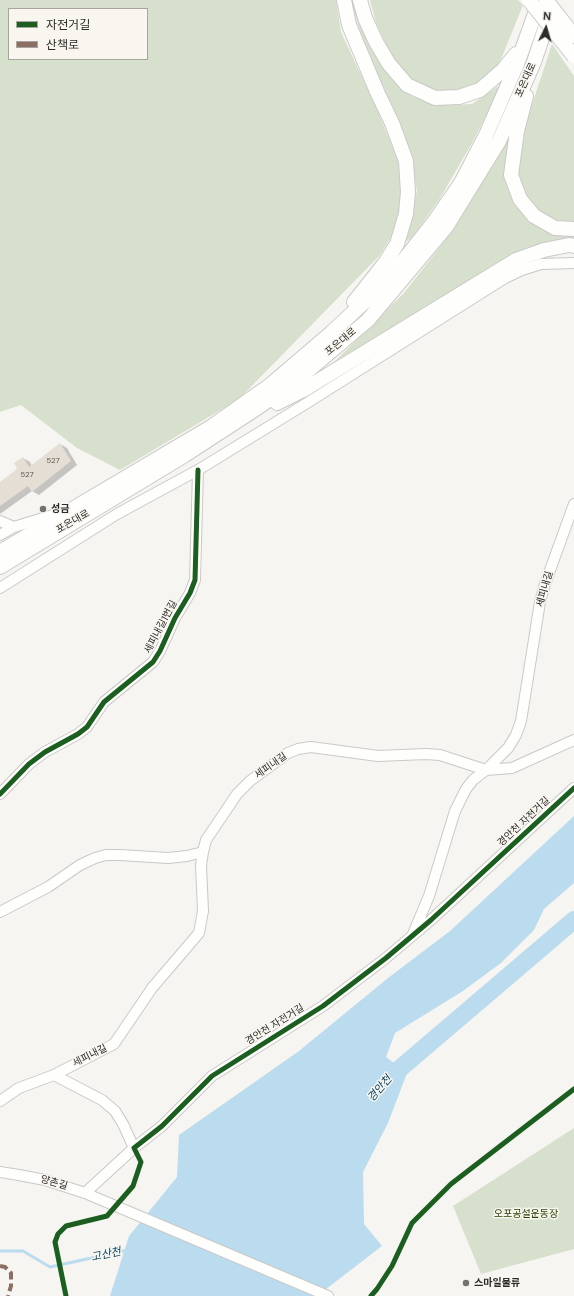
<!DOCTYPE html>
<html>
<head>
<meta charset="utf-8">
<style>
	body { margin:0 }
	#map { position:relative; width:574px; height:1296px; overflow:hidden; background:#f7f5f2; font-family:"DM Sans","Noto Sans KR",sans-serif }
	canvas { display:block }
	.legend { position:absolute; left:8px; top:8px; width:140px; height:52px; box-sizing:border-box; background:#f9f6f0; border:1px solid #a7a5a0; margin:0; padding:5px 7px; list-style:none; font-size:12px; color:#2c2b28 }
	.legend li { display:flex; align-items:center; gap:8px; height:20px }
	.legend b { width:20px; border:1px solid #a7a5a0 }
	.north { position:absolute; left:526px; top:8px; width:40px; height:40px; -webkit-text-stroke:3px #f9f6f0; paint-order:stroke; rotate:5deg; font-size:11px; font-weight:700; line-height:16px; text-align:center; color:#2c2b28 }
	.north::after { content:''; display:block; margin:auto; width:14px; height:18px; background:#2c2b28; clip-path:polygon(50% 0,100% 100%,50% 72%,0 100%) }
</style>
</head>
<body>
<div id="map">
<canvas width="574" height="1296"></canvas>
<ul class="legend">
<li><b style="height:5px;background:#1b5e20"></b>자전거길</li>
<li><b style="height:5px;background:#8d6e63"></b>산책로</li>
</ul>
<div class="north">N</div>
</div>
<script>
const g = document.querySelector('canvas').getContext('2d');
g.lineJoin = 'round';
function fillPath(path, color) { g.fillStyle = color; g.fill(path, 'evenodd'); }
const toPath = rows => new Path2D(rows.map(r => 'M' + r).join(''));
function strokePath(path, color, width, dash) { g.strokeStyle = color; g.lineWidth = width; g.lineCap = dash ? 'butt' : 'round'; g.setLineDash(dash || []); g.stroke(path); }
function label(font, color, halo, rows, align = 'center') {
  g.font = font + ' "DM Sans","Noto Sans KR",sans-serif'; g.lineWidth = 3; g.setLineDash([]); g.textBaseline = 'middle'; g.strokeStyle = halo; g.fillStyle = color; for (const [text, x, y, turn = 0] of rows) {
    g.save(); g.translate(x, y); g.rotate((+turn || 0) * Math.PI / 180); g.textAlign = isNaN(turn) ? turn : align; if (halo) g.strokeText(text, 0, 0); g.fillText(text, 0, 0); g.restore();
  }
}
const green = toPath([
	[0,0,336,0,341,32,376,107,398,160,402,193,398,226,380,255,239,399,120,470,77,448,21,405,0,412],
	[9,9,147,9,147,59,9,59],
	[352,0,356,0,360,18,374,53,388,73,411,96,430,103,451,105,472,104,503,83,472,143,439,200,413,236,406,242,417,190,407,144,391,103,364,45,353,7],
	[370,0,518,0,523,5,502,57,493,74,475,85,449,92,431,90,412,80,396,65,376,23],
	[552,44,574,76,574,224,553,221,539,213,524,196,516,175,518,147],
	[510,134,515,201,574,234,574,241,554,242,331,365,404,293,444,242,491,168,507,136],
	[574,1128,574,1249,481,1274,453,1206]
]);
const water = toPath([
	[574,816,574,883,544,909,534,930,501,963,463,991,395,1033,386,1057,407,1073,388,1123,363,1172,364,1224,382,1246,317,1296,110,1296,129,1236,177,1177,179,1135,299,1051,388,978,450,931]
]);
const shadow = toPath([
	[60,444,67,448,77,465,39,495,32,491,0,514,0,483,19,469,23,458,30,462,32,466]
]);
const stream = toPath([
	[0,1251,23,1251,50,1267,128,1250]
]);
const river = toPath([
	[383,1083,574,920]
]);
const building = toPath([
	[60,443,71,461,32,492,28,486,0,506,0,482,17,469,14,463,23,457,29,467]
]);
const minor = toPath([
	[0,521,14,527],
	[0,535,14,527,56,514],
	[0,588,117,514,198,470,307,403,505,278,522,270,541,264,574,263],
	[0,794,29,764,45,752,78,734,87,727,104,702,153,662,160,651,175,618,190,593,195,580,198,470],
	[0,912,48,887,80,865,95,858,106,855,120,855,168,858,187,856,203,852],
	[413,934,429,896,455,811,466,789,473,780,486,770,512,768,574,740],
	[54,1075,102,1100,115,1111,123,1124,134,1148],
	[0,1101,19,1088,54,1075,114,1044,152,988,199,933,203,911,201,865,203,852,206,840,237,794,250,781,288,753,298,749,311,747,378,756,426,754,440,755,486,770,508,748,516,735,521,721,540,602,545,584,574,504],
	[0,1172,19,1175,45,1180,85,1193,328,1296],
	[85,1193,134,1148,162,1126,212,1076,323,1006,386,958,431,920,574,788]
]);
const highway = toPath([
	[344,0,349,25,378,94,392,123,406,161,408,192,406,214,397,244,385,263,354,302],
	[360,0,365,18,376,42,389,64,407,85,435,98,459,97,480,90,503,70,516,54],
	[526,96,517,131,511,175,520,199,534,216,555,228,574,229],
	[277,403,305,389,516,260,544,250,569,245,574,246],
	[0,552,211,427,269,386,331,333,374,293,399,266,434,222,461,183,486,135,517,64,540,0],
	[0,567,185,455,251,412,291,385,368,320,446,227,499,141,534,62,550,14]
]);
const highwayBridge = toPath([
	[529,0,574,56],
	[546,0,574,36]
]);
const quiet = toPath([
	[0,1266,5,1267,11,1273,11,1286,8,1296]
]);
const cycleway = toPath([
	[0,794,29,764,45,752,78,734,87,727,104,702,153,662,160,651,175,618,190,593,195,580,198,470],
	[66,1296,55,1242,58,1234,66,1226,107,1216,133,1186,141,1162,134,1148,162,1126,212,1076,323,1006,386,958,431,920,574,788],
	[371,1296,377,1289,392,1266,412,1223,451,1184,574,1089]
]);
const markers = [
	[43,509,4,"#73726f"],
	[466,1283,4,"#73726f"]
];
const numberNames = [
	["527",53,461],
	["527",27,475]
];
const streetNames = [
	["포은대로",526,80,-66],
	["포은대로",341,342,-40],
	["포은대로",73,522,-30],
	["세피내길",545,589,-74],
	["세피내길1번길",161,627,-62],
	["세피내길",271,766,-35],
	["경안천 자전거길",524,822,-43],
	["경안천 자전거길",275,1025,-32],
	["세피내길",90,1056,-27],
	["양촌길",54,1183,16]
];
const poiNames = [
	["성금",51,509],
	["스마일물류",474,1283]
];
const parkNames = [
	["오포공설운동장",526,1214]
];
const waterNames = [
	["경안천",380,1089,-49],
	["고산천",106,1255,-12]
];
fillPath(green, '#d7e0cd');
fillPath(water, '#bbdbee');
fillPath(shadow, '#0003');
strokePath(stream, '#bbdbee', 3);
strokePath(river, '#bbdbee', 18);
fillPath(building, '#e4ded4');
strokePath(minor, '#cac9c7', 12);
strokePath(highway, '#cac9c7', 16);
strokePath(minor, '#fefefd', 10);
strokePath(highway, '#fefefd', 14);
strokePath(highwayBridge, '#cac9c7', 16, []);
strokePath(highwayBridge, '#fefefd', 14);
strokePath(quiet, '#8d6e63', 4, [8, 4]);
strokePath(cycleway, '#1b5e20', 5);
for (const [x, y, r, color] of markers) { const dot = new Path2D(); dot.arc(x, y, r, 0, 2 * Math.PI); g.fillStyle = color; g.fill(dot); strokePath(dot, '#f9f6f0', 1.5); }
label('8px', '#5b5954', null, numberNames);
label('10px', '#2c2b28', '#f9f6f0', streetNames);
label('bold 10px', '#2c2b28', '#f9f6f0', poiNames, 'left');
label('10px', '#264101', '#f9f6f0', parkNames);
label('italic 11px', '#074561', '#f9f6f0', waterNames);
</script>
</body>
</html>
